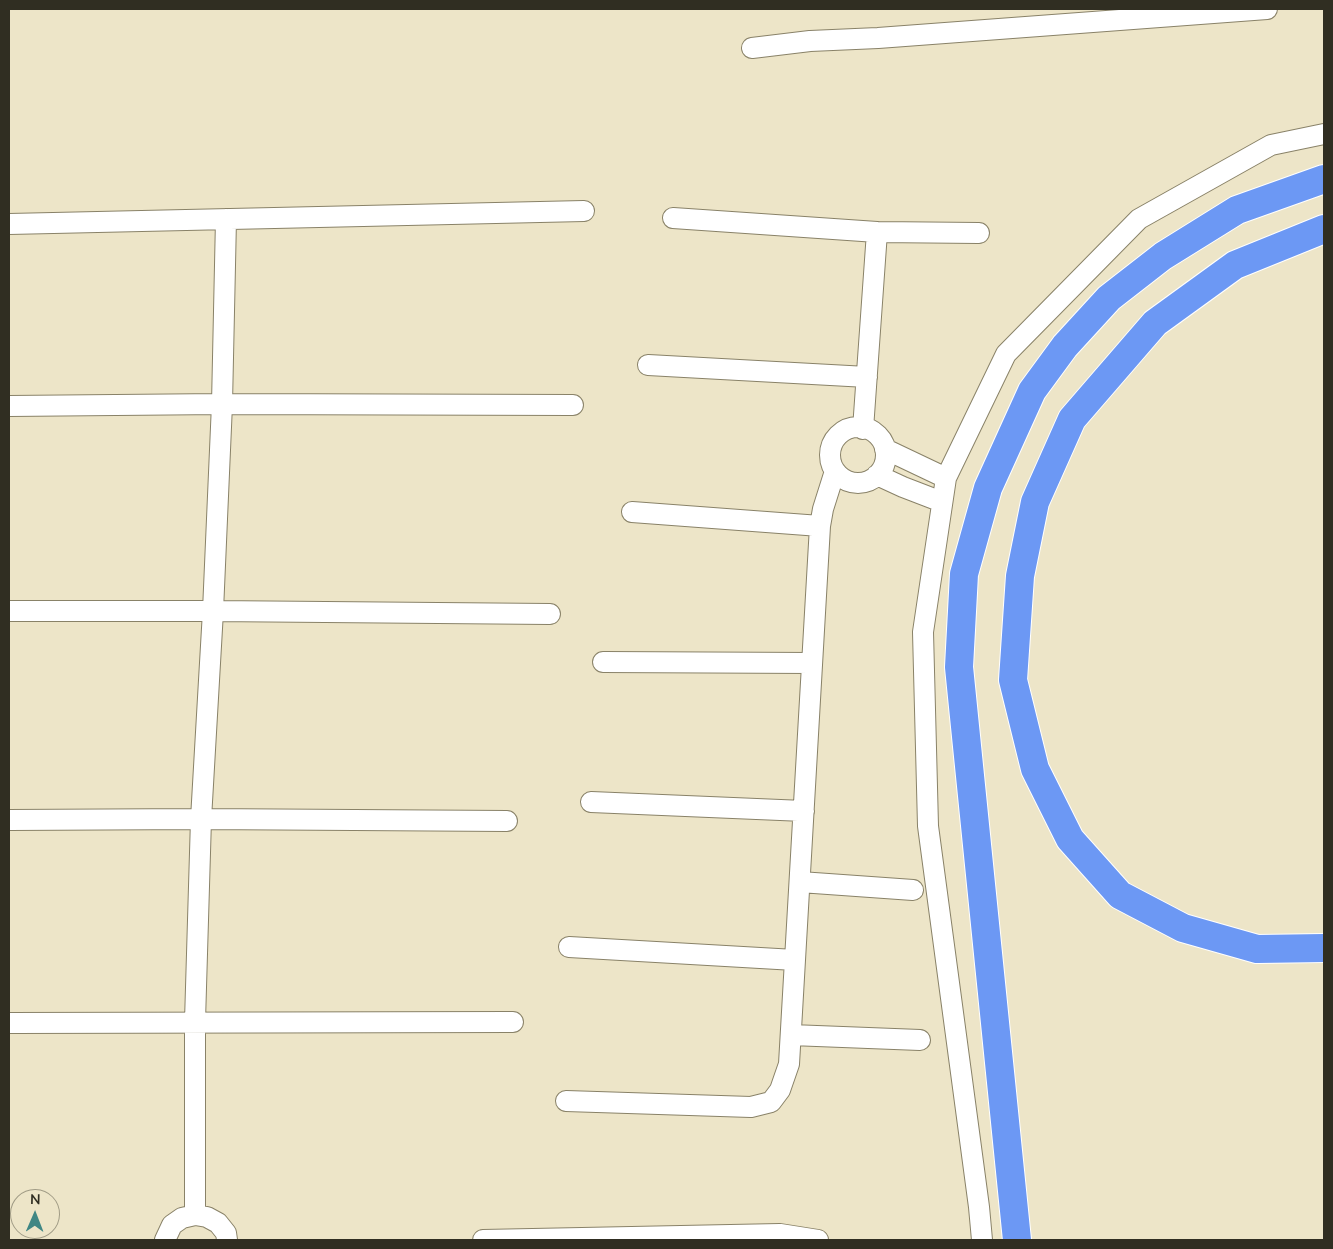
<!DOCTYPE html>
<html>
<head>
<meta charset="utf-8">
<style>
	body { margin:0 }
	#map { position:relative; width:1333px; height:1249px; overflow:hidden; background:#ede5c8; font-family:"Nunito Sans",sans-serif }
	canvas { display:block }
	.frame { position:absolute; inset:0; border:10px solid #302e22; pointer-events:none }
	.north { position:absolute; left:10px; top:1189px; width:50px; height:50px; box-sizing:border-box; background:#ede5c8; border:1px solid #a19c86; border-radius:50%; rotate:1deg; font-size:14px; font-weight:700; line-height:20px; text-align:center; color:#302e22 }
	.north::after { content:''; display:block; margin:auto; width:18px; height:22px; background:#408784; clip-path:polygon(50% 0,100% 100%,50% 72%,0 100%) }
</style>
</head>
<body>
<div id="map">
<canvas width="1333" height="1249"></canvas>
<div class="frame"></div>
<div class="north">N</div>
</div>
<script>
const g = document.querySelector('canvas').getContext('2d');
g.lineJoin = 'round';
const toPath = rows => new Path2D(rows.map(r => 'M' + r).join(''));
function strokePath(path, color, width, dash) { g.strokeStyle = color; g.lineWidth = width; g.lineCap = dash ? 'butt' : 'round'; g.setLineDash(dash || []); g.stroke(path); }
const street = toPath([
	[752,48,810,41,878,38,1267,9],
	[673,218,877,232,979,233],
	[9,224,584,211],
	[648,365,867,377],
	[9,406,222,404,573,405],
	'830 455a28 28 0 1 1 56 0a28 28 0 1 1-56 0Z',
	[863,429,877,232],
	[885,449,946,478],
	[877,475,903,487,942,502],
	[632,512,820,526],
	[9,611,213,611,550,614],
	[603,662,812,663],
	[591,802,804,811],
	[9,820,201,819,507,821],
	[800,882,913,890],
	[569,947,795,960],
	[9,1023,513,1022],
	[791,1035,920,1040],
	[566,1101,751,1107,771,1102,780,1090,789,1064,820,526,823,509,835,471],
	[195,1215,195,1021,201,819,213,611,222,404,226,219],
	[165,1240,172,1225,182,1218,195,1215,207,1217,218,1223,226,1233,227,1240],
	[483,1240,780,1234,818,1240],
	[982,1240,979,1207,928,826,923,632,946,478,1006,354,1139,219,1271,145,1324,134]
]);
const highway = toPath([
	[1324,229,1235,265,1155,323,1072,419,1035,502,1020,576,1013,680,1035,769,1070,839,1120,895,1183,928,1257,949,1324,948],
	[1017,1240,959,667,964,574,988,488,1032,391,1065,346,1109,298,1163,256,1237,210,1324,179]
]);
strokePath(street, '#898268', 22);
strokePath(highway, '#fff', 30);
strokePath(street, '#fff', 20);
strokePath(highway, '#6c98f4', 28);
</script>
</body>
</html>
